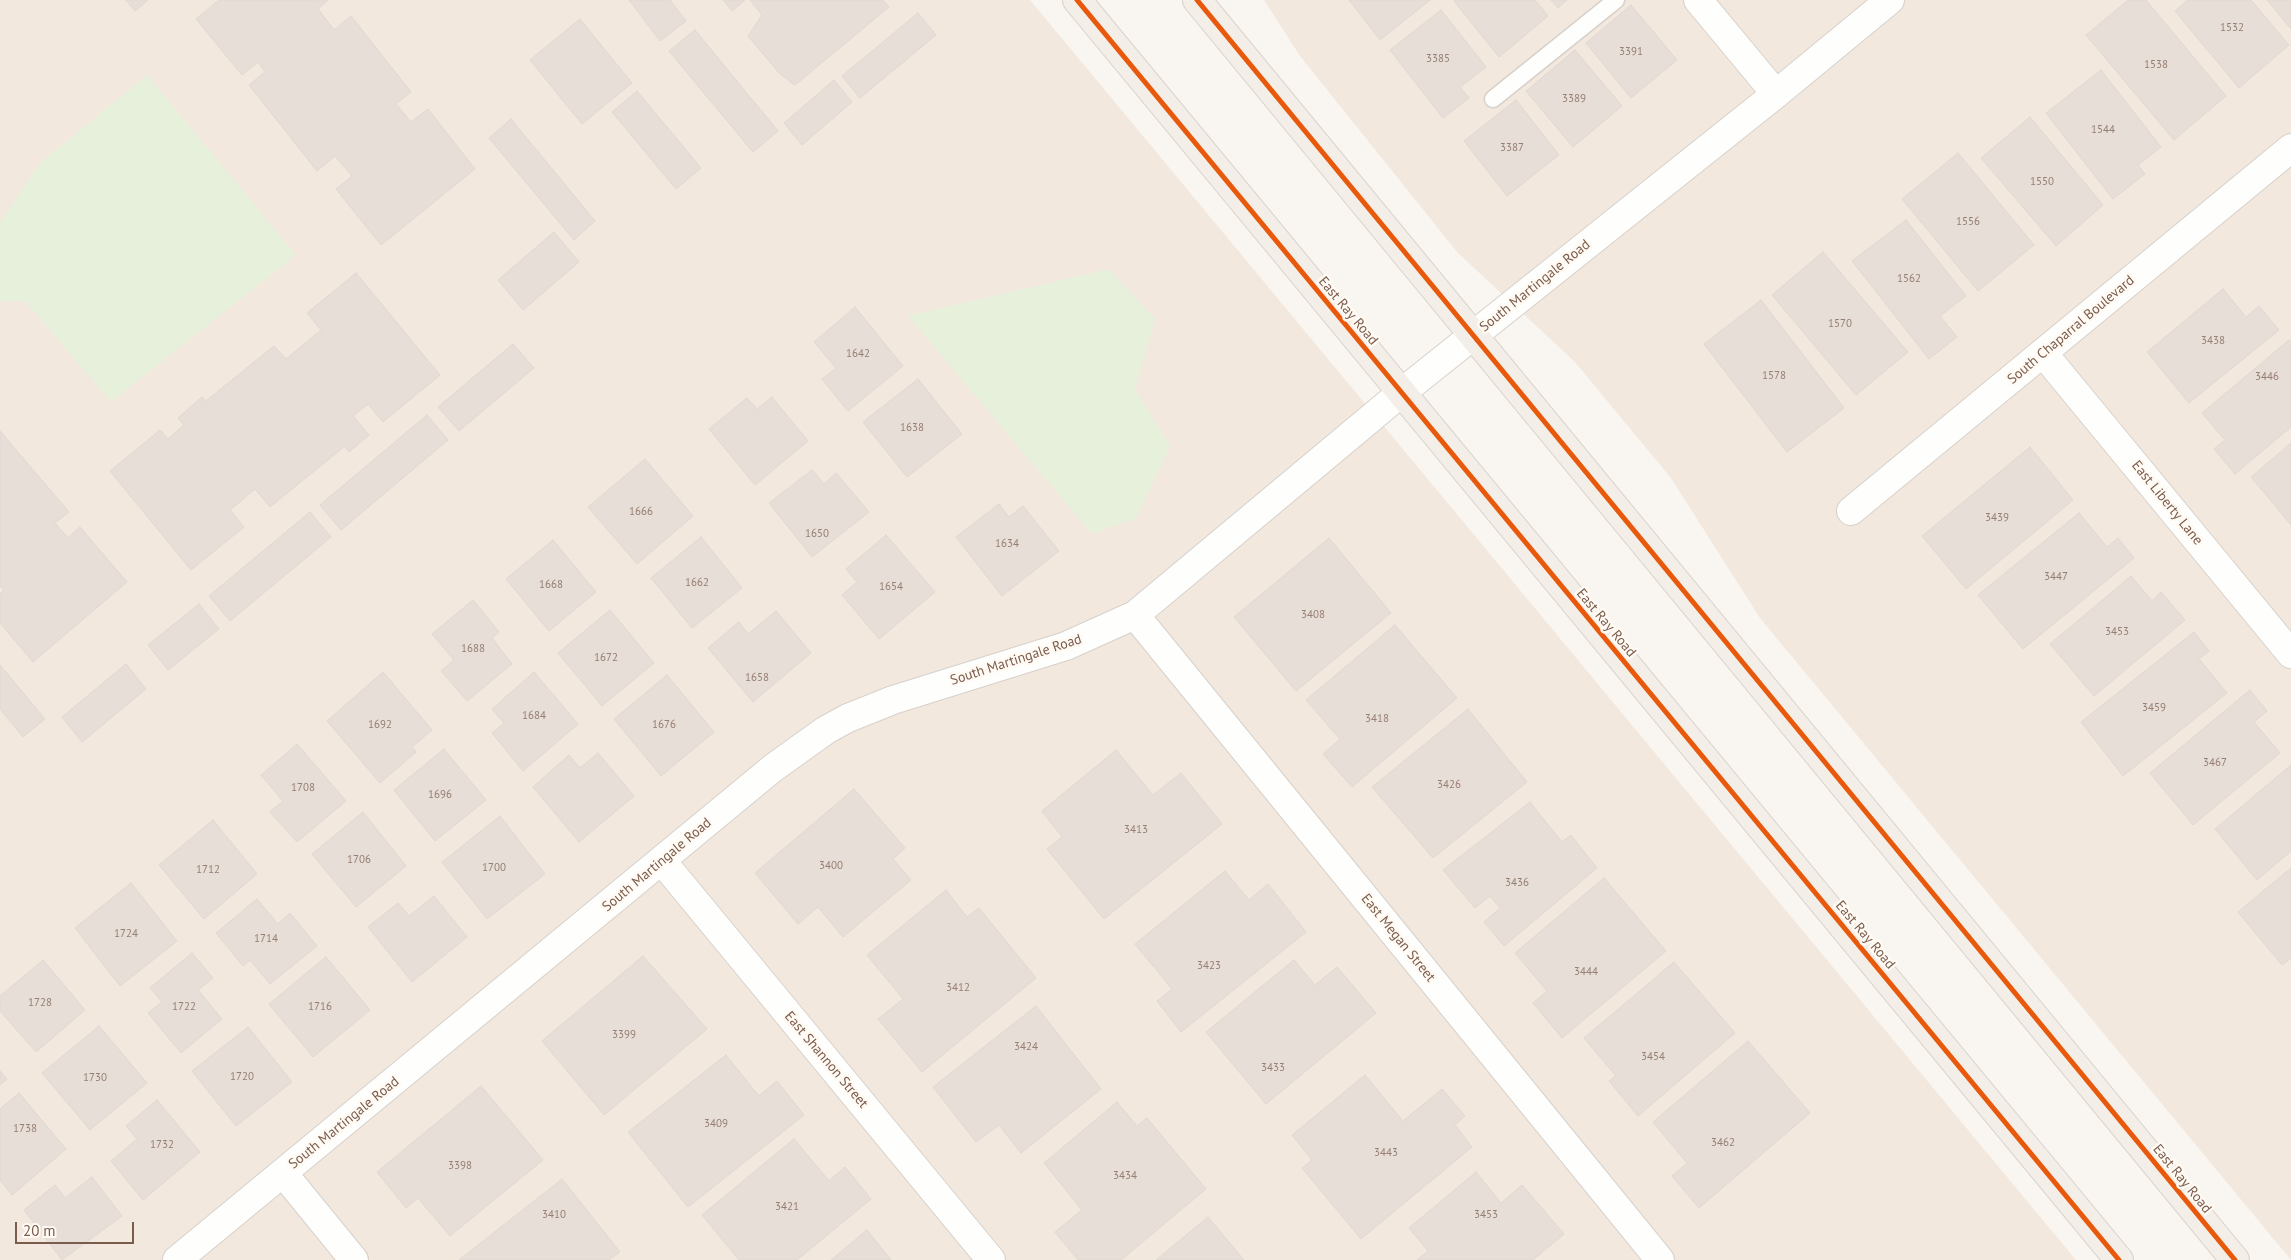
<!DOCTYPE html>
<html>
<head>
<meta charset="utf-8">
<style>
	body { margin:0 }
	#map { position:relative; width:2291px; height:1260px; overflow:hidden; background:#f9f5f0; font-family:"PT Sans",sans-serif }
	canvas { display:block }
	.scale { position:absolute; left:15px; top:1222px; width:119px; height:22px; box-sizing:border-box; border:2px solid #7a5c4d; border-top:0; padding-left:6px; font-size:15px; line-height:18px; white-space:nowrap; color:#7a5c4d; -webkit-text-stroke:4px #fffaf3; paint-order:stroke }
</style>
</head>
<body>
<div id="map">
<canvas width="2291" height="1260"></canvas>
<div class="scale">20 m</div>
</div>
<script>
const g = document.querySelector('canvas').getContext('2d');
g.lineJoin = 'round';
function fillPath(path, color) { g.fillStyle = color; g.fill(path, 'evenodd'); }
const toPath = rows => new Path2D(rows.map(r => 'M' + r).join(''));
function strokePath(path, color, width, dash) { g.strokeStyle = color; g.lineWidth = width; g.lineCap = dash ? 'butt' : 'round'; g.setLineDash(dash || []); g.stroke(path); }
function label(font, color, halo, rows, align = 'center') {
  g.font = font + ' "PT Sans",sans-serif'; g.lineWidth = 5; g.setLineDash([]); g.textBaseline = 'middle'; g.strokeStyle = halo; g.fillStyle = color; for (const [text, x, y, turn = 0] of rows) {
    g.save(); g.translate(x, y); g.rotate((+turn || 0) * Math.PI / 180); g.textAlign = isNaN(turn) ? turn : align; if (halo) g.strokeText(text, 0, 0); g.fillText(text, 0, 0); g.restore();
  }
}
const residential = toPath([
	[0,0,1030,0,2076,1260,0,1260],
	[1264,0,2291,0,2291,1260,1760,618,1671,478,1575,362,1457,252,1300,56]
]);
const green = toPath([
	[147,75,296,255,111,402,25,301,0,301,0,223,39,164],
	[1109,269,1155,319,1135,389,1170,446,1136,518,1092,534,908,316]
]);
const building = toPath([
	[126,0,148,0,135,11,126,0],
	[219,0,328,0,318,9,334,30,351,16,411,92,396,104,411,122,428,109,475,169,381,245,336,189,352,176,335,156,317,171,249,85,265,72,258,62,242,75,196,19,219,0],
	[629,0,670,0,686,21,660,41,629,0],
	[723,0,745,0,732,11,723,0],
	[750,0,883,0,889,7,795,85,780,74,748,36,762,15,750,0],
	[1349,0,1430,0,1380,40,1349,0],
	[1455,0,1535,0,1548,16,1499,57,1454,1,1455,0],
	[1551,0,1567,0,1558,8,1551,0],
	[2128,0,2146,0,2226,96,2174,140,2086,35,2128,0],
	[2188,0,2251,0,2289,45,2239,88,2175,11,2188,0],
	[2267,0,2291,0,2291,29,2267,0],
	[1631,5,1677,60,1631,98,1586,43,1631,5],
	[1441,10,1486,67,1460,87,1469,98,1443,118,1390,50,1441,10],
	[918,13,936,35,860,98,842,76,918,13],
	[580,19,632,83,582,124,530,60,580,19],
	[695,30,778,131,753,152,669,51,695,30],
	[1575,50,1622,106,1573,147,1526,91,1575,50],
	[2101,70,2161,147,2138,165,2145,174,2113,199,2046,113,2101,70],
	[834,80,852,102,802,145,784,123,834,80],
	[637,91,701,168,676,189,612,112,637,91],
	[1516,100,1559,155,1507,196,1464,141,1516,100],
	[2030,117,2103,205,2056,246,1981,158,2030,117],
	[511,119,595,221,574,240,489,138,511,119],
	[1958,153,2034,245,1978,291,1902,199,1958,153],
	[1906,220,1966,296,1940,316,1957,337,1929,359,1852,261,1906,220],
	[554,232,579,262,523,310,498,280,554,232],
	[1823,252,1908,352,1856,395,1772,295,1823,252],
	[356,273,440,375,383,422,368,404,353,416,369,435,349,452,345,446,270,507,255,489,230,510,244,527,191,570,110,471,160,430,168,439,184,425,178,418,202,397,206,401,274,346,286,359,321,330,307,313,356,273],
	[2223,289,2246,317,2259,306,2279,330,2189,403,2147,352,2223,289],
	[1761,300,1844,408,1787,452,1704,344,1761,300],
	[855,307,903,366,848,411,822,379,836,368,814,342,855,307],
	[2289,340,2291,342,2291,427,2235,474,2214,449,2225,440,2202,413,2289,340],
	[513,344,534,368,459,431,438,407,513,344],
	[918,379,962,434,907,477,863,422,918,379],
	[772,397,808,441,755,485,709,429,747,398,757,409,772,397],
	[427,415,448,440,341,530,320,505,427,415],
	[0,431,69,512,55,523,68,538,80,527,127,582,33,662,0,623,0,594,4,590,0,586,0,431],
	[2291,443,2291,525,2251,477,2291,443],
	[2030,447,2073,500,1966,589,1922,536,2030,447],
	[645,459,693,516,637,564,588,507,645,459],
	[812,470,824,484,836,473,869,512,812,557,769,503,812,470],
	[999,504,1009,517,1023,506,1059,551,1002,596,956,537,999,504],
	[310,512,331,537,230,621,209,596,310,512],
	[2079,513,2107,547,2118,538,2134,558,2023,649,1978,595,2079,513],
	[886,535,935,592,879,639,842,595,857,582,846,569,886,535],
	[701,537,742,588,692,628,651,578,701,537],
	[1329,538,1391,613,1296,691,1234,617,1329,538],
	[553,540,596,592,549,631,506,579,553,540],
	[2131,576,2152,601,2161,592,2185,620,2094,696,2050,644,2131,576],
	[473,600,499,632,492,638,512,664,467,701,441,671,454,660,432,634,473,600],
	[199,604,219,629,168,670,148,645,199,604],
	[610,610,654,663,602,706,558,653,610,610],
	[776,611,811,653,753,702,708,648,739,622,748,634,776,611],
	[1395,625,1457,698,1352,787,1323,754,1340,739,1306,700,1395,625],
	[2194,632,2209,651,2199,659,2227,693,2123,776,2081,722,2194,632],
	[126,664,146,689,82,742,62,717,126,664],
	[0,665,45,719,23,737,0,709,0,665],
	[383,672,432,730,412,747,416,752,380,783,327,721,383,672],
	[534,672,578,724,523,771,492,733,504,723,492,709,534,672],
	[667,675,714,732,661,776,614,719,667,675],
	[2250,690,2267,711,2254,722,2280,753,2193,825,2150,773,2250,690],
	[1468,709,1527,782,1433,858,1372,787,1468,709],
	[297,744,346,801,297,842,270,812,283,801,261,775,297,744],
	[444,749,486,800,435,841,394,790,444,749],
	[1116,750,1153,795,1181,773,1222,824,1104,919,1047,849,1062,837,1042,811,1116,750],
	[598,753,634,796,579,842,533,787,569,755,580,768,598,753],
	[2291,765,2291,851,2257,880,2215,829,2291,765],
	[854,789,905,848,893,859,911,880,843,937,818,907,798,924,755,873,854,789],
	[1530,802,1562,842,1571,835,1597,868,1504,946,1484,922,1500,908,1490,896,1475,908,1443,870,1530,802],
	[363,812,406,866,356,907,312,854,363,812],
	[500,816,545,874,487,919,442,862,500,816],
	[213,820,257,874,204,919,159,865,213,820],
	[2291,868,2291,958,2282,965,2238,912,2291,868],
	[1225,871,1249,900,1268,884,1306,932,1181,1032,1157,1001,1172,989,1135,944,1225,871],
	[1604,878,1666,951,1562,1038,1533,1003,1547,991,1515,953,1604,878],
	[131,883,177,941,120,986,75,928,131,883],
	[946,890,967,917,979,908,1036,978,922,1072,878,1019,903,999,867,955,946,890],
	[434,896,467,937,412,982,368,927,398,903,409,916,434,896],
	[257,899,278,924,290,913,317,946,270,984,250,960,243,966,216,933,257,899],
	[192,953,213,978,198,990,222,1019,181,1053,148,1013,162,1002,150,988,192,953],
	[643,956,707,1029,604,1115,542,1041,643,956],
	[326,957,370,1010,313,1057,269,1004,326,957],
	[43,960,85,1010,36,1052,0,1011,0,996,43,960],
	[1294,960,1315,985,1337,967,1376,1013,1266,1104,1206,1032,1294,960],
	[1674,962,1735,1033,1638,1116,1609,1081,1616,1076,1584,1038,1674,962],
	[1036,1006,1101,1089,1021,1153,999,1125,976,1142,933,1087,1036,1006],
	[99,1026,147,1083,90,1130,42,1073,99,1026],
	[248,1027,292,1082,236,1126,192,1071,248,1027],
	[1748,1041,1810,1113,1699,1208,1672,1176,1687,1163,1653,1122,1748,1041],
	[726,1055,759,1096,777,1081,804,1115,688,1207,628,1132,726,1055],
	[0,1071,7,1079,0,1085,0,1071],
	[1365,1075,1403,1121,1442,1089,1465,1116,1455,1125,1472,1147,1361,1239,1302,1168,1312,1160,1292,1135,1365,1075],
	[481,1086,543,1160,450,1236,418,1198,406,1208,377,1172,481,1086],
	[19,1093,66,1149,12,1195,0,1180,0,1109,19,1093],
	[157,1100,200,1152,143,1200,111,1161,137,1139,126,1126,157,1100],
	[1117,1102,1137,1126,1147,1118,1206,1189,1121,1260,1078,1260,1055,1232,1082,1210,1044,1163,1117,1102],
	[794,1139,829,1181,845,1167,871,1199,797,1260,739,1260,702,1215,794,1139],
	[1476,1172,1501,1203,1522,1185,1564,1234,1533,1260,1417,1260,1428,1251,1409,1228,1476,1172],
	[92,1177,122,1216,62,1260,24,1210,55,1185,65,1198,92,1177],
	[562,1179,620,1252,609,1260,459,1260,562,1179],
	[1208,1217,1244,1260,1156,1260,1208,1217],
	[867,1230,891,1260,831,1260,867,1230]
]);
const lane = toPath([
	[1493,99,1616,0]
]);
const street = toPath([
	[1698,0,1776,94],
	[2043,353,2291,654],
	[1851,511,2291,148],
	[1135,615,1660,1260],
	[662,861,991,1260],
	[283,1173,354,1260],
	[177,1260,773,768,826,730,848,718,893,700,1066,646,1135,615,1401,393,1776,94,1890,0]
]);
const primary = toPath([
	[1077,0,2119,1260],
	[1197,0,2235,1260]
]);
const cycleway = toPath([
	[1077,0,2119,1260],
	[1197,0,2235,1260]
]);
const numberNames = [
	["1532",2232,28],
	["3391",1631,52],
	["3385",1438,59],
	["1538",2156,65],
	["3389",1574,99],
	["1544",2103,130],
	["3387",1512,148],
	["1550",2042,182],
	["1556",1968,222],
	["1562",1909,279],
	["1570",1840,324],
	["3438",2213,341],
	["1642",858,354],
	["1578",1774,376],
	["3446",2267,377],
	["1638",912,428],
	["1666",641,512],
	["3439",1997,518],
	["1650",817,534],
	["1634",1007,544],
	["3447",2056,577],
	["1662",697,583],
	["1668",551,585],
	["1654",891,587],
	["3408",1313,615],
	["3453",2117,632],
	["1688",473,649],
	["1672",606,658],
	["1658",757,678],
	["3459",2154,708],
	["1684",534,716],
	["3418",1377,719],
	["1692",380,725],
	["1676",664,725],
	["3467",2215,763],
	["3426",1449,785],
	["1708",303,788],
	["1696",440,795],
	["3413",1136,830],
	["1706",359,860],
	["3400",831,866],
	["1700",494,868],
	["1712",208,870],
	["3436",1517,883],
	["1724",126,934],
	["1714",266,939],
	["3423",1209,966],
	["3444",1586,972],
	["3412",958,988],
	["1728",40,1003],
	["1722",184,1007],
	["1716",320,1007],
	["3399",624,1035],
	["3424",1026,1047],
	["3454",1653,1057],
	["3433",1273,1068],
	["1720",242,1077],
	["1730",95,1078],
	["3409",716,1124],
	["1738",25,1129],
	["3462",1723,1143],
	["1732",162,1145],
	["3443",1386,1153],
	["3398",460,1166],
	["3434",1125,1176],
	["3421",787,1207],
	["3410",554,1215],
	["3453",1486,1215]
];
const streetNames = [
	["South Martingale Road",1535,286,-39],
	["East Ray Road",1348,311,50],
	["South Chaparral Boulevard",2071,330,-40],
	["East Liberty Lane",2167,503,51],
	["East Ray Road",1606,623,50],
	["South Martingale Road",1016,660,-18],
	["South Martingale Road",657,865,-40],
	["East Ray Road",1865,935,50],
	["East Megan Street",1398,938,51],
	["East Shannon Street",826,1060,50],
	["South Martingale Road",344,1123,-39],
	["East Ray Road",2182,1179,51]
];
fillPath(residential, '#f2e8de');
fillPath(green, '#e7f0db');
fillPath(building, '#e6ded7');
strokePath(building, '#e2d8d2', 1);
strokePath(lane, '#d7d1cb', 19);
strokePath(street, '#d7d1cb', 30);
strokePath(primary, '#dad1cc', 30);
strokePath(lane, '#fefefd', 16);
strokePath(street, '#fefefd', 28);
strokePath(primary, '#f3eee8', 28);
strokePath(cycleway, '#e8590c', 5);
label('11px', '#977e72', null, numberNames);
label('14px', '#7a5c4d', '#fffaf3', streetNames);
</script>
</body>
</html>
